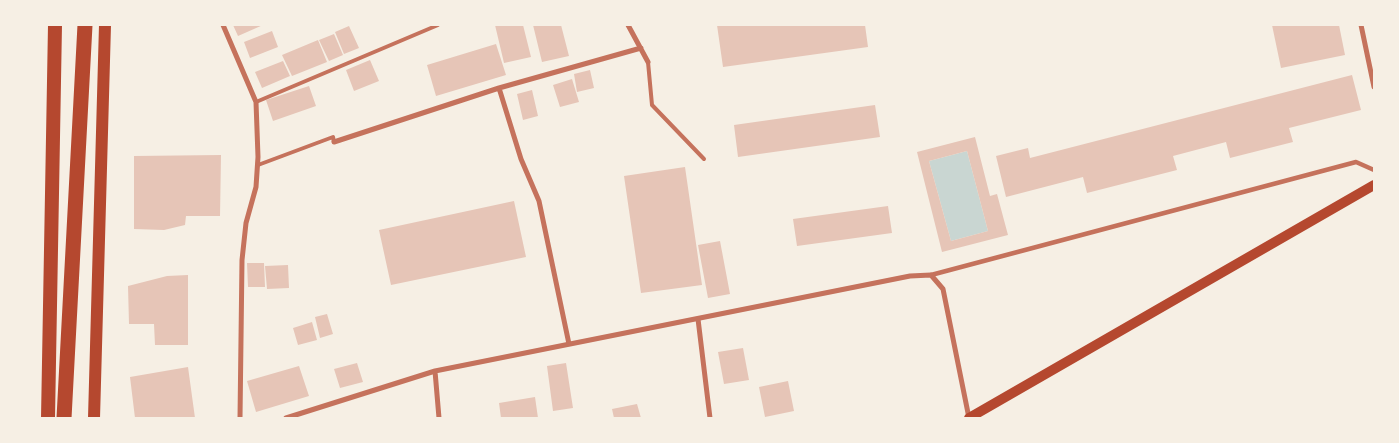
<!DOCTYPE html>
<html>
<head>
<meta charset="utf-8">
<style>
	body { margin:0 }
	#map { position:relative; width:1399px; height:443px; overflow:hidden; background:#f6efe4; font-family:"Libre Baskerville",serif }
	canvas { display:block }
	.frame { position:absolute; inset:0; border:26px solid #f6efe4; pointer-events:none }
</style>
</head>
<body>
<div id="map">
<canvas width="1399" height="443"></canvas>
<div class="frame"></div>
</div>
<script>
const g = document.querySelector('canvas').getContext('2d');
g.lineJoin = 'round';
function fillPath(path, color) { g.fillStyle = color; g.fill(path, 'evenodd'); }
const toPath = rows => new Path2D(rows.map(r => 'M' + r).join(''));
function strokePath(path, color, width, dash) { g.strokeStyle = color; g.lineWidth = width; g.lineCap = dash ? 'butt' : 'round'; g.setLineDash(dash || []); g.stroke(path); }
const water = toPath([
	[967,151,988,231,951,241,929,161]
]);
const building = toPath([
	[233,25,263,25,238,36],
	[495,25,523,25,531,57,504,63],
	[533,25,561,25,569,56,542,62],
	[717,25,865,25,868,47,723,67],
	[1272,25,1339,25,1345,55,1281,68],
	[349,26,359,48,344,54,335,32],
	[272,31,278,47,250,58,244,42],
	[334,34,343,55,329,61,319,40],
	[318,40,327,62,292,76,282,55],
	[496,44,506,75,436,96,427,65],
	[370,60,379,81,354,91,346,70],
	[283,61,290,76,262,88,255,72],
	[590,70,594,88,577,92,574,74],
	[1352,75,1361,110,1289,128,1293,142,1230,158,1226,142,1173,156,1177,170,1087,193,1083,177,1006,197,996,156,1028,148,1030,158],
	[572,79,579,102,560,107,553,85],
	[309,86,316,106,273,121,266,100],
	[532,90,538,116,523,120,517,94],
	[875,105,880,137,738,157,734,125],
	[975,137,990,196,997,194,1008,235,942,252,917,152],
	[967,151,988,231,951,241,929,161],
	[221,155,220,216,186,216,185,225,164,230,134,229,134,156],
	[685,167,702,285,641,293,624,176],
	[514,201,526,257,391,285,379,230],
	[888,206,892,233,797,246,793,219],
	[720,241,730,294,708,298,698,245],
	[247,263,264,263,265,287,248,287],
	[288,265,289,288,267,289,265,266],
	[188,275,188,345,155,345,154,324,129,324,128,286,167,276],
	[327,314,333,334,320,338,315,317],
	[312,322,317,340,298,345,293,328],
	[743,348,749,380,724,384,718,352],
	[357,363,363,382,340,388,334,369],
	[566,363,573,408,553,411,547,366],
	[299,366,309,396,256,412,247,381],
	[188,367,195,418,135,418,130,377],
	[788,381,794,411,765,417,759,387],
	[535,397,538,418,501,418,499,403],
	[637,404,641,418,614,418,612,409]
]);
const service = toPath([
	[648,62,652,105,704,159],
	[256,102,438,25],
	[258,165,333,137,334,142]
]);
const pedestrian = toPath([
	[931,275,1356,162,1374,170]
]);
const minor = toPath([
	[223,25,256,102,258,157,256,187,246,223,242,260,240,418],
	[628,25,648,62],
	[1361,25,1374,87],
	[499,88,521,159,539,201,569,344],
	[334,142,499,88,641,48],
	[698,319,710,418],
	[435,371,439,418],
	[286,418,435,371,910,276,931,275,943,289,969,418]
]);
const secondary = toPath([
	[969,418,1374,185]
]);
const primary = toPath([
	[94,418,105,25]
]);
const trunk = toPath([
	[48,418,55,25]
]);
const motorway = toPath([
	[64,418,85,25]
]);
fillPath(water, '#c9d6d2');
fillPath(building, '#e6c5b7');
strokePath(service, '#c5725c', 4);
strokePath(pedestrian, '#c5725c', 4.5);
strokePath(minor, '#c5725c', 5);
strokePath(secondary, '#b5482f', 10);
strokePath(primary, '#b5482f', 12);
strokePath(trunk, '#b5482f', 14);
strokePath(motorway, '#b5482f', 15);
</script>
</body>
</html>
